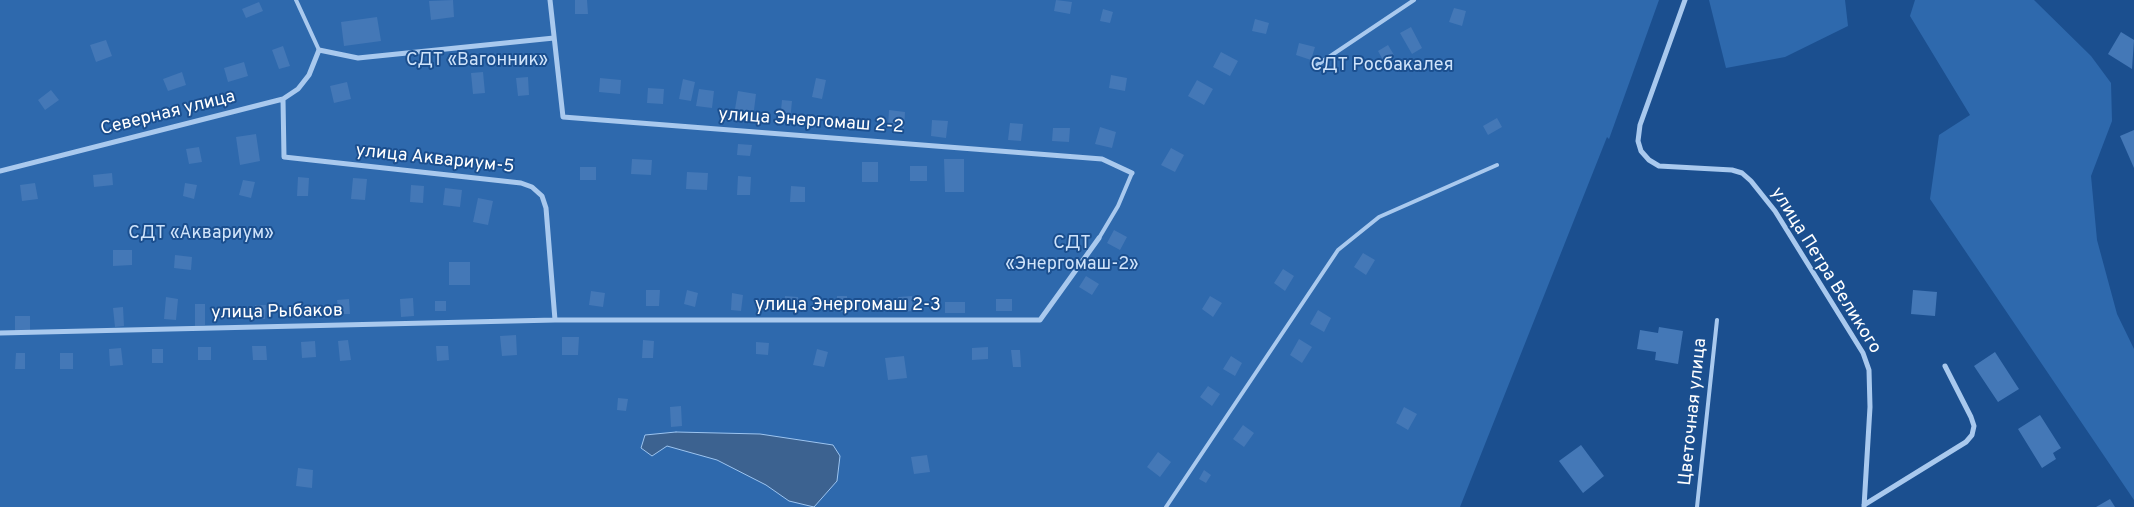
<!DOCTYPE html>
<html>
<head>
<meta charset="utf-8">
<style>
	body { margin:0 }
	canvas { display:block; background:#1b4f8f }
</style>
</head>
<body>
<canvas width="2134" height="507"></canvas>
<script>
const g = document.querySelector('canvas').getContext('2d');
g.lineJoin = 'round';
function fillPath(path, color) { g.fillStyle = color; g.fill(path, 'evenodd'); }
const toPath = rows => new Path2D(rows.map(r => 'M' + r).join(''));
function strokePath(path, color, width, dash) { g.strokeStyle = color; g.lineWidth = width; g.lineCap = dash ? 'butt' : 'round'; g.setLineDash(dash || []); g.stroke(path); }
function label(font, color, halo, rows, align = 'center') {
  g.font = font + ' Overpass,sans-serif'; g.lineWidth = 4; g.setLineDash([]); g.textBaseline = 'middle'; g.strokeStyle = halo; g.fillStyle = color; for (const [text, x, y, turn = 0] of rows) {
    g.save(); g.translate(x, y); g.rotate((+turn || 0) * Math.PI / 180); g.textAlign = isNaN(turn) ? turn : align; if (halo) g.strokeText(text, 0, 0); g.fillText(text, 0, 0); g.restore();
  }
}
const green = toPath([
	[0,0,1659,0,1609,139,1607,137,1460,507,0,507],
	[1709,0,1845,0,1848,26,1785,57,1726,68],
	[1915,0,2034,0,2091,56,2111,83,2112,121,2091,176,2097,240,2117,314,2134,349,2134,500,1930,199,1939,135,1970,115,1910,16]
]);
const water = toPath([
	[676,432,760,434,833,445,840,456,837,481,814,507,789,501,766,485,717,460,667,446,652,456,641,448,645,435,676,432]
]);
const building = toPath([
	[453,0,454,17,431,20,429,1],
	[575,0,587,0,588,14,575,14],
	[1056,0,1072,2,1070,14,1054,11],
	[259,2,263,11,246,18,242,9],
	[1454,8,1466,11,1462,26,1449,22],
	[1103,9,1113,12,1110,23,1100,21],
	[377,17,381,41,344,46,341,22],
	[1255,19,1269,23,1266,34,1252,31],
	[1411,27,1422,48,1412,54,1400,33],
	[2121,32,2134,40,2132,69,2108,54],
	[106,40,112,56,96,62,90,45],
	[1299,43,1315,47,1311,60,1296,55],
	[1388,45,1394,55,1383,60,1378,51],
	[283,46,290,66,279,69,272,50],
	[1221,52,1238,61,1230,76,1213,67],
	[244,62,248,76,228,82,224,68],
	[182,72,186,85,168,91,163,79],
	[483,72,485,93,473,94,471,73],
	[1111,75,1127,78,1125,91,1109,88],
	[528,77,529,95,518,96,516,78],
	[600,78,621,80,620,94,599,92],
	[816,78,826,80,822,99,812,97],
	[683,79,695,82,691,101,679,99],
	[1197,80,1213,89,1204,105,1188,96],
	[347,82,351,99,334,103,330,86],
	[648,88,664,89,663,104,647,103],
	[699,89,714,91,712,108,696,106],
	[51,90,59,100,45,110,38,100],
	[738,91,756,94,753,118,734,115],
	[782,100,792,101,790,121,780,120],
	[889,110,905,112,904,129,888,127],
	[1497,118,1502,127,1488,135,1483,126],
	[932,120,948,121,946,138,931,136],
	[1010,123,1023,124,1021,141,1008,140],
	[1100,127,1116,132,1112,148,1095,144],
	[1053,128,1070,128,1069,142,1052,141],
	[2134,130,2134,168,2120,136],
	[256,134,260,161,240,165,236,137],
	[738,144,752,145,750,156,737,155],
	[199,147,202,162,189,164,186,149],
	[1171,148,1184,155,1175,172,1161,165],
	[632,159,652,160,651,175,631,174],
	[944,159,964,159,964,192,945,192],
	[862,162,878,162,878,182,862,182],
	[910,166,927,166,927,181,910,181],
	[580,167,596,167,596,180,580,180],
	[687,172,708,173,707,190,686,189],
	[112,173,113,185,94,187,93,175],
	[738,176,751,177,750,195,737,195],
	[298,177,309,178,308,196,297,196],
	[353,178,367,179,365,200,351,199],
	[243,180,255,182,251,198,239,195],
	[35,183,38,199,22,201,20,185],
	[185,183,197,185,194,199,183,196],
	[411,185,424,186,423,203,410,202],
	[791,186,805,187,805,202,790,202],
	[445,188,462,190,460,207,443,205],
	[478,198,493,201,488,225,473,222],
	[1114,230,1127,237,1120,250,1107,243],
	[113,250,132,250,132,265,113,266],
	[1363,253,1375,260,1366,275,1354,267],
	[175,255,192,257,191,270,174,268],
	[449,262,470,262,470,285,449,285],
	[1283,269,1294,276,1285,291,1274,283],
	[1086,276,1099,284,1092,295,1079,287],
	[646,290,660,290,659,306,646,306],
	[687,290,698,293,695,307,684,304],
	[1913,290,1937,292,1935,316,1911,314],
	[591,291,605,293,603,307,589,305],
	[732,293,743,295,741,311,731,310],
	[785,296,798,297,797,312,784,310],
	[837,296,847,296,847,312,836,312],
	[912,296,913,311,899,312,898,297],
	[1210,296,1222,303,1213,317,1202,309],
	[166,297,178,299,176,320,164,319],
	[413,298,414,316,401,317,400,299],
	[349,299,350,314,339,314,337,300],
	[996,299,1012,299,1012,311,996,311],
	[435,301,446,301,446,311,435,311],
	[945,302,965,302,965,313,945,313],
	[195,304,205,304,205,325,195,326],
	[255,305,266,305,265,319,255,319],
	[123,307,124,326,115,327,113,308],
	[1318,310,1331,318,1324,332,1310,324],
	[15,316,30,316,30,331,15,331],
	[1659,327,1683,331,1678,364,1655,360,1656,352,1637,349,1640,330,1658,333],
	[516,335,517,355,502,356,500,336],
	[562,337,579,337,578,355,562,355],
	[1299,339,1312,347,1302,363,1290,355],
	[348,340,351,360,340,361,338,341],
	[643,340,654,341,653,358,642,358],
	[315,341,316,357,302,358,301,342],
	[756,342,769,343,768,355,756,354],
	[252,346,266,346,267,360,253,360],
	[436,346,448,346,449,360,437,361],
	[198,347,211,347,211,360,198,360],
	[988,347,988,359,972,360,972,348],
	[121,348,123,365,110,366,109,349],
	[152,349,163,349,163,363,152,363],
	[817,349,828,352,824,367,813,365],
	[1011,350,1020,350,1021,367,1013,367],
	[1995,352,2019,389,1998,402,1974,366],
	[16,353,25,353,25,369,15,369],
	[60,353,73,353,73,369,60,369],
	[904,356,907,378,888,380,885,358],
	[1231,356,1242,363,1235,376,1223,369],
	[1208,386,1220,394,1212,406,1200,397],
	[618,398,628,399,626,411,617,410],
	[681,406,682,426,671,427,670,407],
	[1404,407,1417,414,1408,430,1396,423],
	[2040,415,2061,448,2053,453,2056,459,2042,468,2018,429],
	[1243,425,1254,433,1244,447,1233,439],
	[1581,445,1604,476,1583,493,1559,461],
	[1158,452,1171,462,1160,477,1147,467],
	[927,455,930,472,914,474,911,457],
	[298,468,313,470,312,488,296,486],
	[1204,470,1211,475,1206,483,1199,479],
	[2110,499,2115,507,2096,507]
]);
const service = toPath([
	[296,0,319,50],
	[1314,67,1414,0],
	[1099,238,1118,206,1132,173],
	[1166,507,1338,250,1379,217,1497,165],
	[1697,507,1717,320]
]);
const minor = toPath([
	[550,0,563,117,1102,159,1132,173],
	[1685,0,1640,125,1638,141,1641,151,1649,160,1659,166,1732,170,1742,173,1751,181,1775,211,1863,353,1869,370,1870,407,1864,507],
	[283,99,284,157,521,183,532,187,542,196,546,208,555,320],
	[0,171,283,99,298,89,309,75,319,50,358,58,554,38],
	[0,333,555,320,1040,320,1099,238],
	[1864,505,1966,442,1972,435,1974,426,1971,417,1945,366]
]);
const parkNames = [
	["СДТ «Вагонник»",477,61],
	["СДТ Росбакалея",1382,66],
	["СДТ «Аквариум»",201,234],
	["СДТ",1072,244],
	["«Энергомаш-2»",1072,265]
];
const streetNames = [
	["Северная улица",168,114,-14],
	["улица Энергомаш 2-2",811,122,4],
	["улица Аквариум-5",435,160,6],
	["улица Петра Великого",1825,271,58],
	["улица Энергомаш 2-3",848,306],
	["улица Рыбаков",277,313,-1],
	["Цветочная улица",1694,412,-84]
];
fillPath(green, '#2e69ad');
fillPath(water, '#3c6290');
strokePath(water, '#9cc4f0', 1);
fillPath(building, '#4478b7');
strokePath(service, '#a9c9ee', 4);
strokePath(minor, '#a9c9ee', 5);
label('18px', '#cfe3fa', '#1b4f8f', parkNames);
label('18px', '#fff', '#1b4f8f', streetNames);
</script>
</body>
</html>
